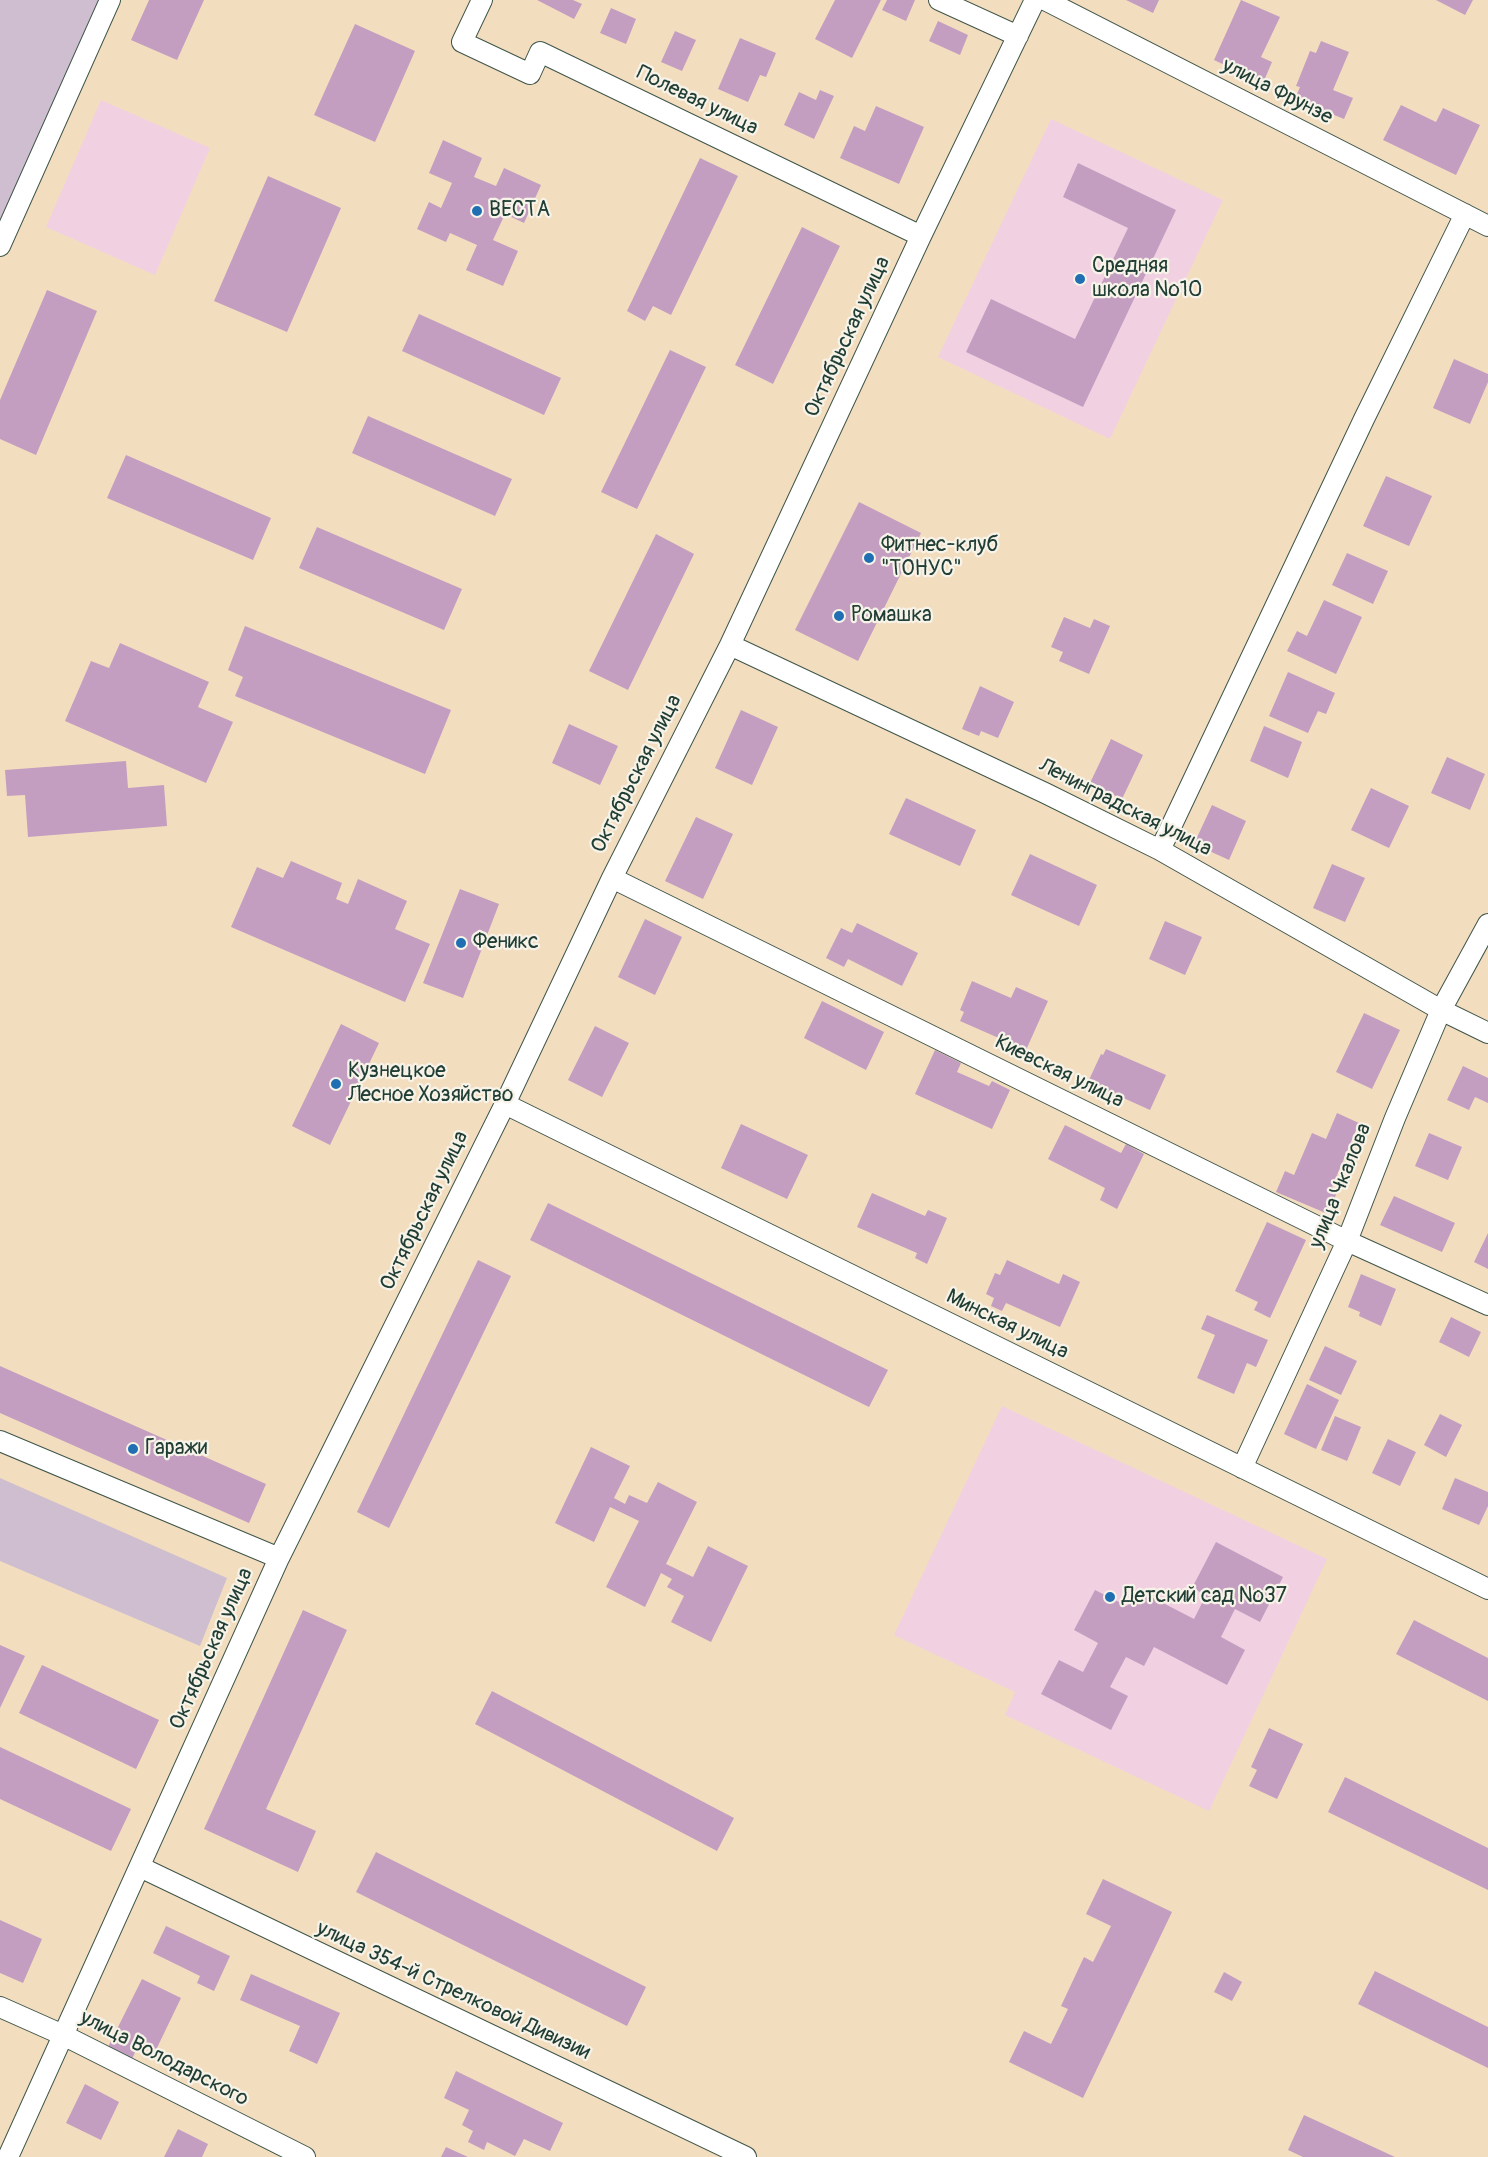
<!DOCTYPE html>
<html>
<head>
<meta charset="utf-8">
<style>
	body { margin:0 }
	canvas { display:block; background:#f3ddbf }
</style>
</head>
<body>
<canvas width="1488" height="2157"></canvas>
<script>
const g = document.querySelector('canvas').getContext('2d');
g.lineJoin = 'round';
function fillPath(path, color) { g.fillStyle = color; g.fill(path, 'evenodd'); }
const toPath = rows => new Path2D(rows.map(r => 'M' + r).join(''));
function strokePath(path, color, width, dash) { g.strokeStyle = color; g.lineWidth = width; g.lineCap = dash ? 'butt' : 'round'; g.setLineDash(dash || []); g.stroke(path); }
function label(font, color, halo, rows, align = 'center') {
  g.font = font + ' Pangolin,sans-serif'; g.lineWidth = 4.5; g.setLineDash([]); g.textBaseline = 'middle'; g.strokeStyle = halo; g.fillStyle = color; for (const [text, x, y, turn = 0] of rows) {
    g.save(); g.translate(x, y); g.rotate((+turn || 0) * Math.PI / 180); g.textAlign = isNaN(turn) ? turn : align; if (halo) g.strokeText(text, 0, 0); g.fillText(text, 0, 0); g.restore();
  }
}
const built = toPath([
	[101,100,210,148,155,275,46,227],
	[1051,119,1223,200,1110,439,938,357],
	[1002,1406,1327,1559,1209,1811,1005,1715,1015,1692,894,1635]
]);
const industrial = toPath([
	[0,0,102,0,0,223],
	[0,1478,227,1578,200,1646,0,1561]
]);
const building = toPath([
	[149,0,204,0,177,60,131,40],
	[537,0,573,0,582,4,574,19],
	[835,0,881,0,852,58,815,39],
	[887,0,915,0,906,21,882,10],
	[1126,0,1159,0,1153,13],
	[1241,0,1280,17,1261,57,1272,62,1263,83,1214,60],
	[1436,0,1473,0,1465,15],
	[611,8,636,19,626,44,600,33],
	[938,21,968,35,960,55,929,41],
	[355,24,415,51,375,142,314,115],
	[675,31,696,40,682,71,661,62],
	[740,38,776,53,766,77,760,75,748,102,718,89],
	[1321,41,1349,52,1333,90,1353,98,1344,119,1295,99,1300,87,1296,86,1310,51,1316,53],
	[820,90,834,96,814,139,784,125,799,92,816,100],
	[1401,105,1436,122,1443,108,1480,125,1456,175,1383,140],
	[876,106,924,127,899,184,840,158,854,126,865,131],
	[443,140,482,158,474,177,496,186,504,168,541,185,524,223,505,214,493,240,518,251,503,286,466,270,477,245,450,233,446,242,417,229,429,202,441,208,452,183,429,173],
	[700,158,738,176,671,315,653,306,645,321,627,311],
	[1078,163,1176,210,1083,407,966,352,991,299,1075,339,1128,228,1063,197],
	[268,176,341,208,287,332,214,301],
	[802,227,840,246,773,384,735,365],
	[47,290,97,311,36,455,0,439,0,400],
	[419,314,561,378,544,415,402,351],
	[670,350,706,367,637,509,601,492],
	[1454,359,1488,374,1488,382,1470,424,1433,408],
	[368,416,512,479,495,516,352,453],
	[126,455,271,518,253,560,107,498],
	[1386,476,1432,496,1409,546,1363,526],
	[859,502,921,533,858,661,795,630],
	[317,527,462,589,444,630,299,568],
	[656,534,694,554,628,690,589,671],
	[1347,553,1388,571,1373,604,1332,585],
	[1324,600,1362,617,1336,674,1287,651,1297,631,1307,636],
	[1064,617,1090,628,1094,619,1110,626,1089,674,1059,661,1063,652,1051,647],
	[245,626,451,710,425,774,235,696,243,677,228,670],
	[120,643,209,682,198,707,233,722,206,783,65,721,91,661,109,668],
	[1288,672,1335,693,1326,714,1318,711,1308,733,1269,716],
	[980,686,1014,702,998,738,981,731,979,736,962,729],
	[741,710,778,727,752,785,715,768],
	[569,724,618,746,600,785,552,763],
	[1264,726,1302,742,1288,778,1250,761],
	[1111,739,1143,755,1122,799,1090,783],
	[1447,757,1485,774,1470,810,1431,793],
	[126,761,128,788,164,785,167,826,28,837,25,795,7,796,5,770],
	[1371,788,1409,806,1389,848,1351,830],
	[906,798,976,830,960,866,889,834],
	[1212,805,1246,821,1229,860,1194,844],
	[696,817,733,834,703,899,665,881],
	[1030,854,1097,885,1079,926,1011,895],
	[291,861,342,883,336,899,348,904,358,879,407,901,395,929,430,944,405,1002,231,927,257,867,283,878],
	[1332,864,1365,878,1345,922,1313,908],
	[460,889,499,904,463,998,423,983],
	[645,919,682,937,655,995,618,977],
	[1165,921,1202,937,1185,975,1149,959],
	[857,923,918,953,902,986,848,959,844,967,826,958,841,928,852,933],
	[972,981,1011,998,1016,987,1048,1001,1026,1050,960,1021,964,1012,960,1010],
	[822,1001,884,1032,866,1070,804,1038],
	[1364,1013,1400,1030,1372,1089,1336,1072],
	[341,1024,379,1043,330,1145,292,1126],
	[595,1026,629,1043,602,1097,568,1080],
	[1106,1049,1166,1075,1150,1110,1088,1082,1101,1054,1103,1055],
	[935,1050,961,1063,957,1072,989,1086,992,1081,1010,1090,992,1129,915,1094],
	[1463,1066,1488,1078,1488,1103,1475,1097,1469,1110,1447,1100],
	[1337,1113,1359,1123,1332,1187,1338,1190,1328,1214,1276,1192,1285,1171,1294,1175,1312,1133,1326,1139],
	[741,1124,808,1155,787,1199,721,1168],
	[1065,1125,1121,1153,1126,1144,1144,1154,1117,1209,1100,1200,1105,1188,1048,1159],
	[1429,1133,1462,1147,1448,1180,1415,1166],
	[872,1193,925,1216,928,1210,947,1218,927,1264,915,1258,917,1253,857,1227],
	[1394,1196,1455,1223,1442,1252,1380,1225],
	[548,1203,888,1370,869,1407,530,1240],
	[1267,1222,1306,1240,1270,1318,1254,1310,1258,1302,1235,1291],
	[1488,1233,1488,1269,1474,1262],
	[478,1260,511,1276,389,1528,357,1512],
	[1007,1260,1059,1284,1063,1274,1080,1282,1060,1327,1006,1303,1002,1311,991,1306,994,1298,986,1294,995,1273,1000,1275],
	[1361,1274,1396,1289,1381,1326,1359,1316,1360,1312,1348,1307],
	[1207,1315,1268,1340,1256,1367,1247,1363,1234,1394,1197,1378,1215,1335,1201,1329],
	[1451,1317,1481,1332,1469,1357,1439,1342],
	[1325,1346,1357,1361,1341,1395,1309,1380],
	[0,1366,266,1484,249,1523,0,1413],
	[1307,1384,1339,1400,1316,1449,1284,1434],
	[1440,1414,1462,1425,1446,1457,1424,1445],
	[1335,1416,1361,1427,1347,1461,1321,1450],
	[1388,1439,1416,1452,1400,1486,1372,1473],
	[591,1447,630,1466,614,1498,625,1504,629,1495,647,1503,658,1482,697,1502,666,1564,693,1577,708,1546,748,1566,711,1642,671,1622,684,1596,667,1587,672,1579,661,1573,645,1607,606,1587,639,1521,610,1507,594,1542,555,1523],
	[1455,1478,1488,1492,1488,1506,1479,1525,1442,1509],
	[1216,1542,1283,1577,1260,1622,1235,1609,1221,1637,1245,1650,1227,1685,1154,1647,1144,1666,1126,1657,1110,1687,1128,1696,1111,1730,1041,1694,1059,1660,1083,1672,1098,1643,1074,1630,1095,1590,1127,1606,1136,1589,1194,1619,1206,1595,1192,1588],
	[303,1610,347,1630,266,1809,316,1831,298,1872,204,1829],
	[1414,1620,1488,1658,1488,1701,1396,1654],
	[0,1645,25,1656,0,1708],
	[42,1665,159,1720,136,1769,19,1713],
	[492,1691,734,1818,717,1851,475,1724],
	[1269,1728,1303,1744,1277,1799,1249,1786,1257,1770,1251,1767],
	[0,1747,131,1809,111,1851,0,1799],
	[1345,1777,1488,1848,1488,1890,1328,1812],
	[376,1852,646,1987,627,2026,356,1892],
	[1103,1879,1172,1912,1083,2098,1009,2062,1024,2031,1051,2044,1068,2009,1061,2006,1084,1957,1093,1962,1111,1926,1086,1914],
	[0,1920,42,1939,23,1983,0,1973],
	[166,1926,230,1956,214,1991,197,1983,200,1976,153,1953],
	[1375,1971,1488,2027,1488,2068,1358,2004],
	[1224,1972,1242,1982,1232,2001,1214,1992],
	[251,1974,340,2013,317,2064,289,2051,300,2026,240,2000],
	[142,1979,181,1998,155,2052,139,2044,132,2059,108,2047],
	[456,2071,563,2123,550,2151,524,2139,515,2156,487,2142,484,2150,468,2142,473,2131,462,2125,469,2110,444,2098],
	[85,2084,119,2102,101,2140,66,2123],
	[1304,2115,1395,2157,1303,2157,1288,2150],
	[178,2129,208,2144,202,2157,164,2157],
	[446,2147,468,2157,441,2157]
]);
const minor = toPath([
	[482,0,462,42,530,74,540,52,921,236],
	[939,0,1018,36],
	[1045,0,1488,226],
	[0,246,110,0],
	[730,645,1045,793,1160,850,1441,1010,1488,1033],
	[1160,850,1364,419,1465,214],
	[612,878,1347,1241,1488,1305],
	[505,1104,1488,1589],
	[0,1441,279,1558],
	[1242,1468,1347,1241,1395,1118,1441,1010,1488,924],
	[140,1867,746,2157],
	[0,2007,63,2035,305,2157],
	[8,2157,279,1558,505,1104,612,878,730,645,921,236,1035,0]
]);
const markers = [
	[477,211,6,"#1f6fb2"],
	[1080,279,6,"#1f6fb2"],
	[869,558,6,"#1f6fb2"],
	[839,616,6,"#1f6fb2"],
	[461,943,6,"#1f6fb2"],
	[336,1084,6,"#1f6fb2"],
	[133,1449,6,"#1f6fb2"],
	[1110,1597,6,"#1f6fb2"]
];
const streetNames = [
	["улица Фрунзе",1277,92,27],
	["Полевая улица",697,101,26],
	["Октябрьская улица",848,337,-65],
	["Октябрьская улица",637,774,-63],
	["Ленинградская улица",1125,808,27],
	["Киевская улица",1059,1072,26],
	["улица Чкалова",1341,1186,-68],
	["Октябрьская улица",425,1211,-64],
	["Минская улица",1007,1325,26],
	["Октябрьская улица",212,1649,-66],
	["улица 354-й Стрелковой Дивизии",453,1991,25],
	["улица Володарского",164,2059,27]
];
const poiNames = [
	["ВЕСТА",489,211],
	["Средняя",1092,267],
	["школа №10",1092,291],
	["Фитнес-клуб",881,546],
	["\"ТОНУС\"",881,570],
	["Ромашка",851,616],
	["Феникс",473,943],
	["Кузнецкое",348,1072],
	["Лесное Хозяйство",348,1096],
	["Гаражи",145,1449],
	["Детский сад №37",1122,1597]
];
fillPath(built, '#f1d0e2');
fillPath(industrial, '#cebed0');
fillPath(building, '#c39ec1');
strokePath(minor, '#3f5549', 22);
strokePath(minor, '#fff', 20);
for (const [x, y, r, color] of markers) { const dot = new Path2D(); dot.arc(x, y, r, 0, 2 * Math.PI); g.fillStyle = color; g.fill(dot); strokePath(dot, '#f7f3e8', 2); }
label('21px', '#1f3d34', '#f7f3e8', streetNames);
label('21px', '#1f3d34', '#f7f3e8', poiNames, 'left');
</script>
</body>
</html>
